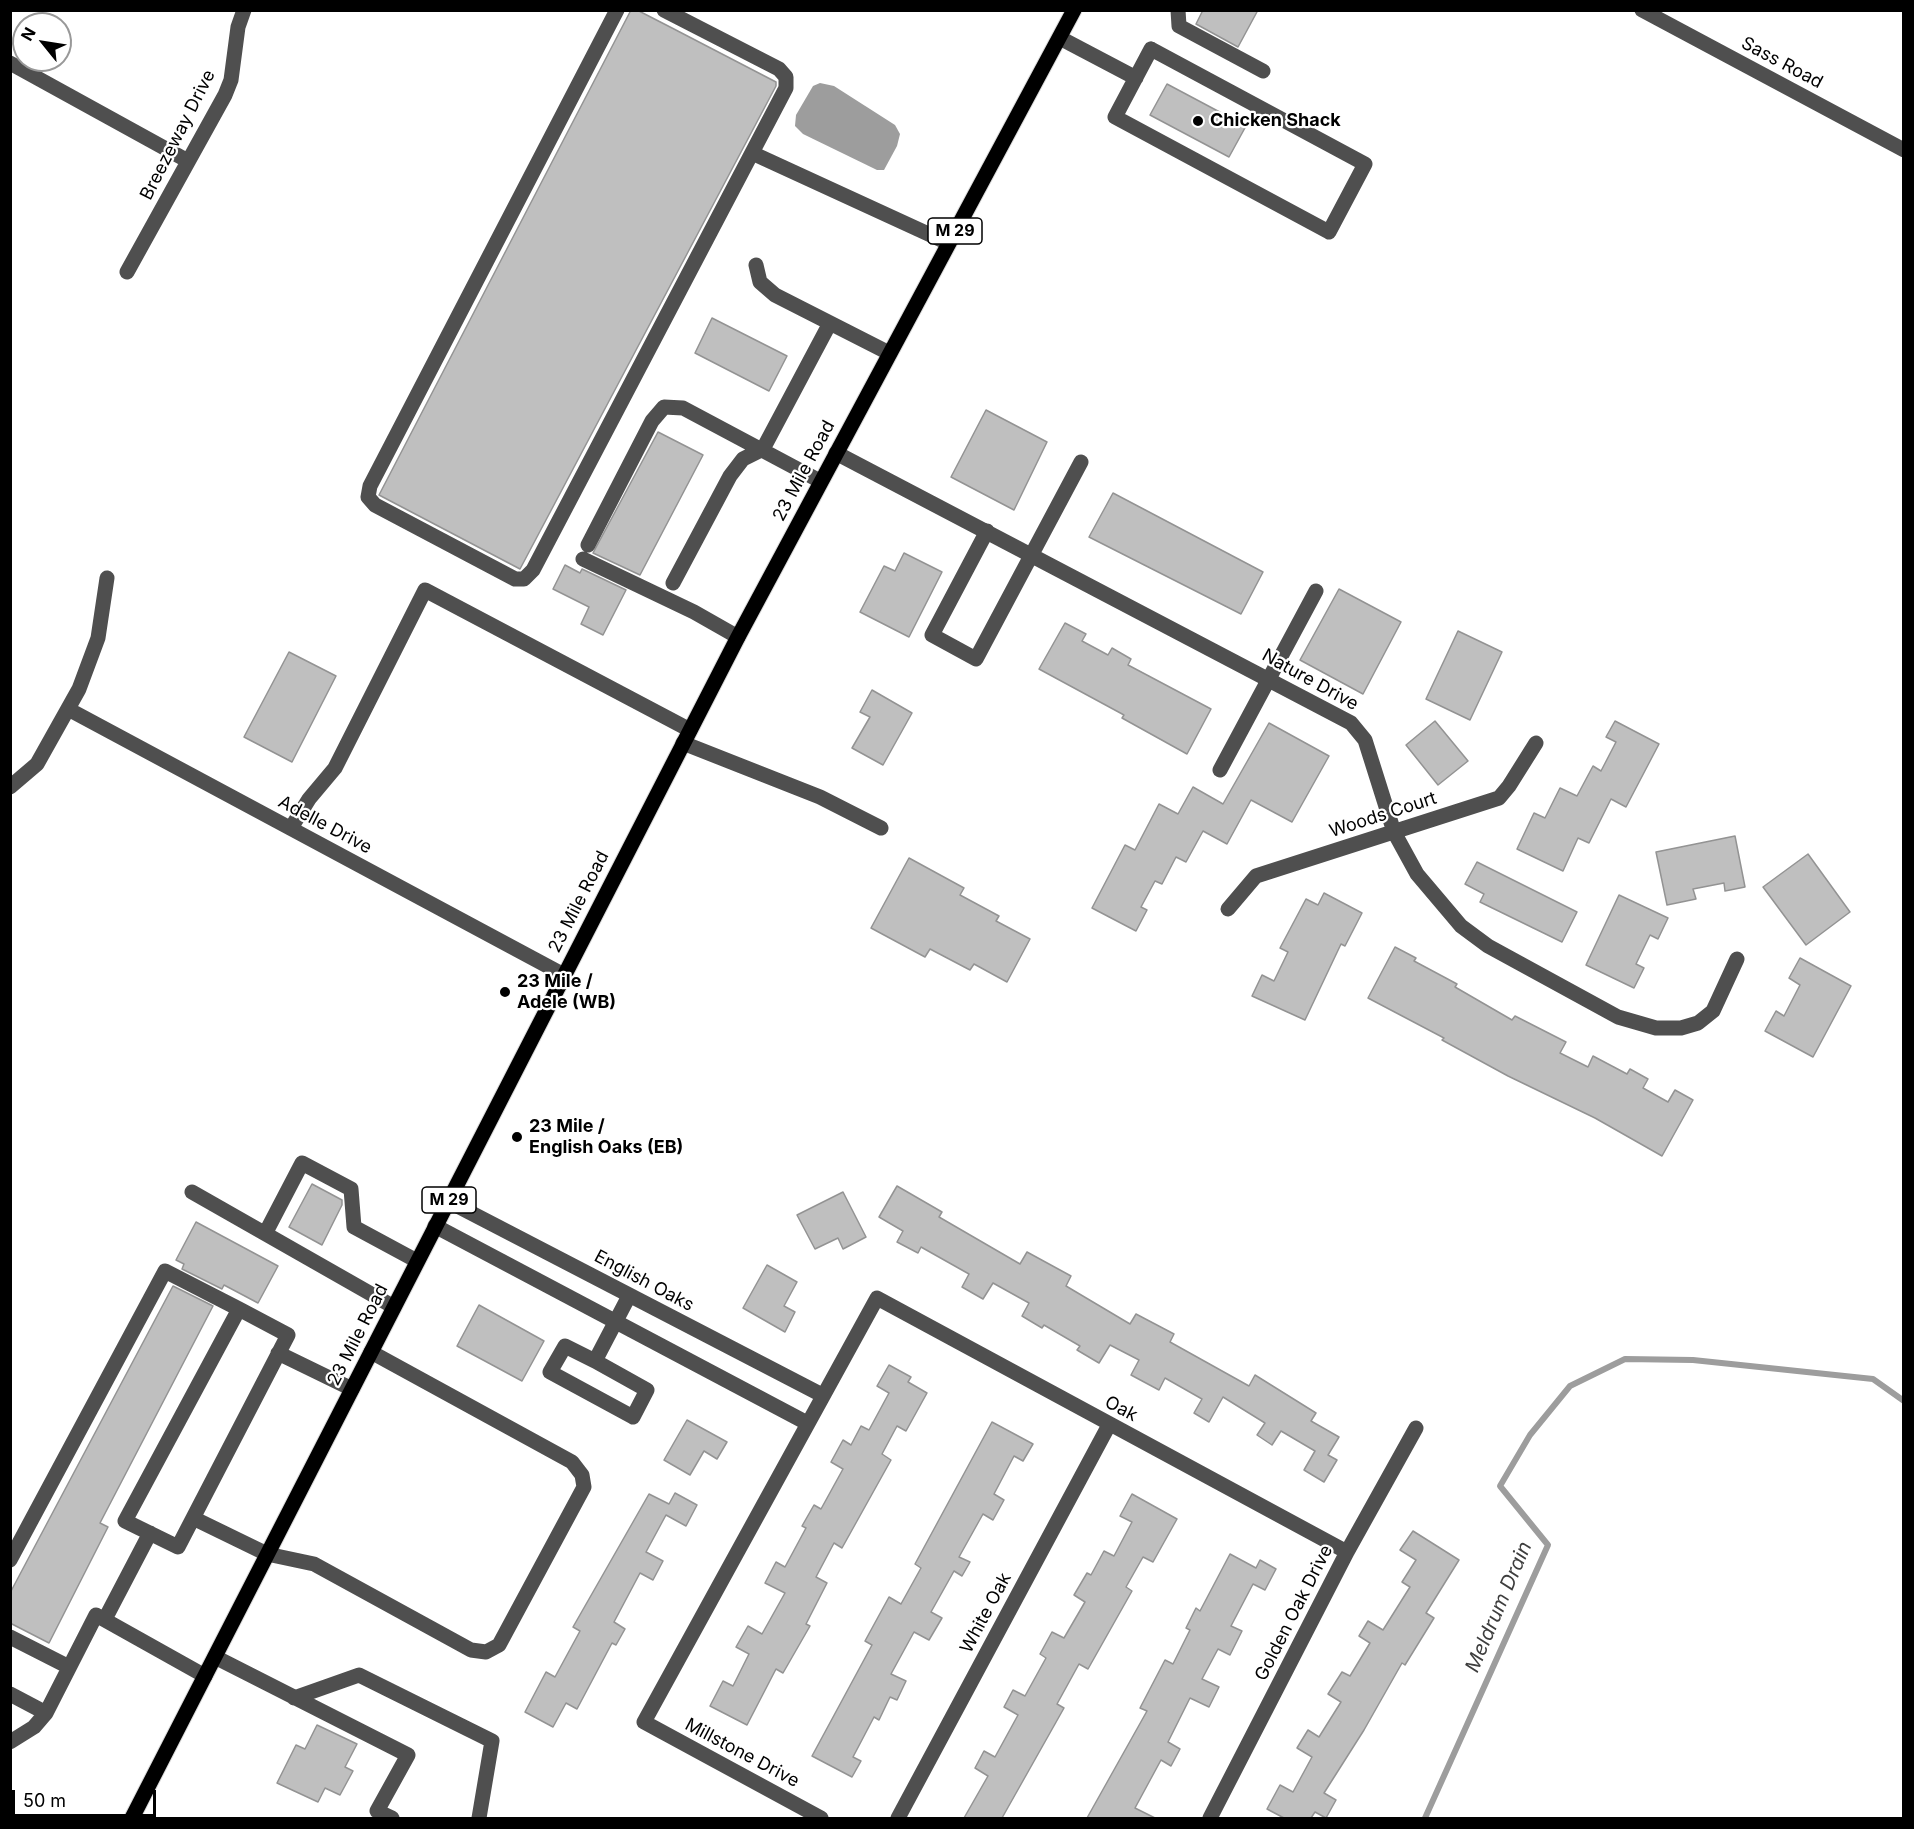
<!DOCTYPE html>
<html>
<head>
<meta charset="utf-8">
<style>
	body { margin:0 }
	#map { position:relative; width:1914px; height:1829px; overflow:hidden; background:#fff; font-family:Inter,sans-serif }
	canvas { display:block }
	.frame { position:absolute; inset:0; border:12px solid #000; pointer-events:none }
	.north { position:absolute; left:12px; top:12px; width:60px; height:60px; box-sizing:border-box; background:#fff; border:2px solid #999; border-radius:50%; rotate:300deg; font-size:16px; font-weight:700; line-height:24px; text-align:center; color:#000 }
	.north::after { content:''; display:block; margin:auto; width:21px; height:27px; background:#000; clip-path:polygon(50% 0,100% 100%,50% 72%,0 100%) }
	.scale { position:absolute; left:12px; top:1790px; width:144px; height:27px; box-sizing:border-box; border:3px solid #000; border-top:0; padding-left:8px; font-size:18px; line-height:21px; white-space:nowrap; color:#000; -webkit-text-stroke:4px #fff; paint-order:stroke }
</style>
</head>
<body>
<div id="map">
<canvas width="1914" height="1829"></canvas>
<div class="frame"></div>
<div class="north">N</div>
<div class="scale">50 m</div>
</div>
<script>
const g = document.querySelector('canvas').getContext('2d');
g.lineJoin = 'round';
function fillPath(path, color) { g.fillStyle = color; g.fill(path, 'evenodd'); }
const toPath = rows => new Path2D(rows.map(r => 'M' + r).join(''));
function strokePath(path, color, width, dash) { g.strokeStyle = color; g.lineWidth = width; g.lineCap = dash ? 'butt' : 'round'; g.setLineDash(dash || []); g.stroke(path); }
function label(font, color, halo, rows, align = 'center') {
  g.font = font + ' Inter,sans-serif'; g.lineWidth = 4.5; g.setLineDash([]); g.textBaseline = 'middle'; g.strokeStyle = halo; g.fillStyle = color; for (const [text, x, y, turn = 0] of rows) {
    g.save(); g.translate(x, y); g.rotate((+turn || 0) * Math.PI / 180); g.textAlign = isNaN(turn) ? turn : align; if (halo) g.strokeText(text, 0, 0); g.fillText(text, 0, 0); g.restore();
  }
}
const water = toPath([
	[820,83,834,86,895,125,900,134,897,146,884,170,877,170,803,134,795,126,796,115,813,86]
]);
const stream = toPath([
	[1425,1818,1548,1545,1500,1486,1530,1435,1570,1386,1625,1359,1693,1360,1873,1379,1904,1401]
]);
const building = toPath([
	[631,10,637,10,672,28,776,82,776,86,520,569,379,495,631,10],
	[1203,10,1258,10,1238,47,1196,24,1203,10],
	[1167,84,1246,126,1229,157,1150,115,1167,84],
	[712,318,787,356,769,391,695,353,712,318],
	[986,410,1047,442,1014,510,951,477,986,410],
	[658,432,703,455,640,575,593,553,658,432],
	[1113,493,1263,572,1241,614,1089,537,1113,493],
	[904,553,942,572,909,637,860,612,884,566,895,571,904,553],
	[565,565,580,573,582,569,626,590,603,635,581,624,589,607,553,589,565,565],
	[1339,589,1401,622,1363,694,1300,660,1339,589],
	[1065,623,1086,634,1082,641,1108,655,1112,648,1131,659,1128,665,1211,709,1187,754,1122,718,1124,715,1039,669,1065,623],
	[1458,631,1502,652,1470,720,1426,699,1458,631],
	[289,652,336,676,292,762,244,737,289,652],
	[872,690,912,713,883,765,852,748,870,717,860,712,872,690],
	[1435,721,1468,761,1438,785,1406,745,1435,721],
	[1615,721,1659,744,1626,807,1611,799,1589,843,1578,838,1563,871,1517,849,1534,813,1545,818,1560,788,1577,796,1593,766,1601,771,1616,742,1606,737,1615,721],
	[1269,723,1329,756,1292,822,1251,800,1227,844,1203,831,1186,862,1176,857,1162,884,1155,881,1141,907,1147,910,1136,931,1092,908,1125,845,1135,850,1159,804,1178,814,1193,787,1223,804,1269,723],
	[1735,836,1745,887,1725,891,1724,883,1693,889,1696,899,1667,905,1656,852,1735,836],
	[1808,854,1850,912,1806,945,1763,887,1808,854],
	[909,858,964,888,960,895,999,916,996,921,1030,939,1007,982,974,964,970,970,930,949,925,957,871,928,909,858],
	[1477,862,1577,912,1562,942,1480,902,1484,894,1465,884,1477,862],
	[1324,893,1362,913,1345,946,1341,944,1305,1020,1252,996,1262,975,1274,981,1288,952,1280,948,1306,899,1318,905,1324,893],
	[1619,895,1668,918,1658,939,1650,935,1636,964,1644,968,1634,988,1586,965,1619,895],
	[1395,947,1416,958,1414,961,1457,984,1455,987,1512,1020,1515,1016,1566,1042,1560,1053,1588,1067,1593,1056,1627,1074,1630,1069,1648,1079,1643,1088,1668,1102,1675,1090,1693,1100,1662,1156,1595,1118,1508,1076,1442,1040,1444,1038,1368,998,1395,947],
	[1800,958,1851,986,1813,1057,1765,1031,1776,1011,1784,1016,1800,985,1789,978,1800,958],
	[312,1184,342,1200,342,1205,322,1245,289,1227,312,1184],
	[897,1186,942,1212,939,1217,1020,1264,1027,1252,1071,1276,1066,1286,1130,1324,1136,1314,1174,1334,1170,1342,1249,1386,1255,1375,1316,1413,1311,1421,1339,1437,1328,1455,1337,1460,1324,1482,1304,1470,1315,1451,1281,1431,1272,1445,1257,1435,1265,1423,1223,1397,1209,1422,1194,1413,1202,1399,1165,1378,1159,1390,1131,1375,1139,1360,1110,1345,1099,1363,1077,1350,1080,1346,1044,1325,1042,1328,1022,1316,1029,1303,993,1283,983,1299,962,1287,969,1274,921,1247,918,1253,897,1242,903,1231,879,1217,897,1186],
	[843,1192,866,1237,843,1249,838,1238,815,1249,797,1215,843,1192],
	[196,1222,278,1266,258,1303,224,1285,222,1289,182,1269,184,1264,176,1260,196,1222],
	[767,1265,797,1282,784,1306,795,1312,785,1332,743,1308,767,1265],
	[173,1286,213,1306,100,1523,108,1527,49,1643,10,1623,10,1593,173,1286],
	[479,1305,544,1341,522,1381,457,1346,479,1305],
	[889,1365,911,1377,908,1382,927,1393,906,1431,897,1426,882,1454,891,1460,842,1548,834,1543,816,1577,827,1583,806,1624,810,1626,783,1673,776,1669,747,1725,710,1706,723,1681,733,1686,749,1654,736,1647,748,1626,762,1634,785,1593,765,1583,776,1562,785,1567,806,1528,802,1526,814,1505,821,1509,843,1469,831,1462,843,1440,851,1445,861,1426,869,1430,889,1393,877,1386,889,1365],
	[687,1420,727,1442,717,1459,704,1451,690,1475,664,1460,687,1420],
	[992,1422,1033,1444,1023,1461,1014,1456,994,1494,1004,1500,993,1520,983,1514,959,1557,970,1562,962,1576,954,1571,931,1612,942,1618,929,1640,914,1632,891,1674,906,1681,897,1700,890,1697,879,1720,874,1717,853,1757,861,1761,852,1777,812,1756,872,1645,865,1641,889,1597,901,1604,921,1568,915,1564,992,1422],
	[675,1493,697,1505,686,1526,666,1515,646,1552,663,1561,653,1580,640,1573,614,1622,625,1629,616,1645,612,1643,577,1709,566,1703,553,1727,525,1712,546,1672,555,1677,580,1631,573,1627,649,1494,669,1504,675,1493],
	[1132,1494,1177,1519,1153,1562,1143,1557,1126,1587,1132,1591,1088,1669,1079,1664,1057,1704,1064,1708,1002,1818,964,1818,988,1776,975,1768,984,1751,995,1757,1018,1715,1004,1707,1013,1690,1025,1696,1046,1658,1040,1654,1052,1632,1064,1638,1085,1602,1074,1595,1087,1573,1091,1575,1104,1551,1114,1556,1132,1522,1120,1516,1132,1494],
	[1413,1531,1459,1560,1426,1613,1434,1618,1405,1665,1402,1663,1364,1730,1324,1793,1336,1800,1326,1818,1315,1812,1311,1818,1284,1818,1267,1809,1280,1785,1293,1792,1312,1757,1297,1748,1308,1730,1319,1737,1341,1702,1328,1694,1342,1672,1350,1676,1370,1643,1359,1636,1368,1621,1383,1630,1410,1587,1402,1582,1416,1560,1400,1550,1413,1531],
	[1230,1554,1256,1568,1260,1560,1276,1569,1265,1590,1253,1584,1231,1626,1242,1631,1230,1655,1218,1649,1202,1679,1219,1687,1209,1707,1190,1698,1168,1742,1180,1749,1171,1766,1161,1760,1135,1808,1155,1818,1087,1818,1147,1711,1140,1708,1165,1660,1173,1664,1190,1630,1186,1628,1196,1608,1200,1611,1230,1554],
	[317,1725,357,1744,345,1767,353,1771,340,1795,325,1788,318,1802,277,1783,296,1745,305,1749,317,1725]
]);
const minor = toPath([
	[617,10,370,486,368,497,375,505,515,579,524,579,533,570,786,88,786,77,779,69,664,10],
	[1178,10,1179,26,1263,71],
	[1642,10,1904,150],
	[1060,38,1136,78],
	[1151,49,1365,164,1329,232,1115,117,1151,49],
	[10,63,188,161],
	[752,153,948,243],
	[756,265,760,282,775,295,889,353],
	[127,272,225,95,231,80,238,27,244,10],
	[836,453,1351,723,1365,740,1394,832,1417,874,1461,926,1488,946,1618,1017,1656,1028,1681,1028,1698,1023,1713,1011,1737,959],
	[987,531,932,635,976,659,1081,462],
	[588,545,652,421,664,407,683,408,820,481],
	[583,559,694,612,738,637],
	[673,583,730,476,743,459,763,449,830,323],
	[68,709,564,975],
	[683,743,820,797,881,828],
	[1220,770,1316,591],
	[10,787,37,764,79,689,98,638,107,578],
	[291,828,309,799,335,768,425,590,690,730],
	[1228,909,1256,876,1499,798,1509,786,1536,743],
	[192,1192,394,1307],
	[448,1201,822,1395],
	[435,1226,807,1423],
	[266,1232,302,1163,351,1189,354,1227,417,1261],
	[278,1353,352,1389],
	[595,1361,647,1390,633,1417,550,1372,565,1346,595,1361,629,1296],
	[193,1518,267,1554,314,1564,471,1650,486,1652,499,1645,584,1487,582,1475,572,1462,371,1352],
	[10,1560,165,1271,239,1309,288,1335,178,1547,125,1521,239,1309],
	[105,1619,150,1533],
	[10,1637,69,1667],
	[215,1657,408,1755,377,1811,392,1818],
	[10,1694,46,1713],
	[294,1698,359,1675,492,1741,479,1818],
	[10,1742,34,1727,46,1713,96,1615,205,1676],
	[821,1818,644,1722,877,1298,1347,1552],
	[898,1818,1109,1425],
	[1210,1818,1347,1552,1416,1428]
]);
const major = toPath([
	[132,1818,738,637,1074,10]
]);
const markers = [
	[1198,121,6,"#000"],
	[505,992,6,"#000"],
	[517,1137,6,"#000"]
];
const shields = [
	[955,231,54],
	[449,1200,54]
];
const shieldNames = [
	["M 29",955,231],
	["M 29",449,1200]
];
const streetNames = [
	["Sass Road",1782,63,28],
	["Breezeway Drive",178,135,-63],
	["23 Mile Road",804,471,-62],
	["Nature Drive",1310,680,29],
	["Woods Court",1383,815,-18],
	["Adelle Drive",325,825,28],
	["23 Mile Road",579,902,-63],
	["English Oaks",644,1281,28],
	["23 Mile Road",358,1335,-63],
	["Oak",1121,1409,28],
	["White Oak",986,1613,-62],
	["Golden Oak Drive",1294,1613,-63],
	["Millstone Drive",742,1753,28]
];
const poiNames = [
	["Chicken Shack",1210,121],
	["23 Mile /",517,982],
	["Adele (WB)",517,1003],
	["23 Mile /",529,1127],
	["English Oaks (EB)",529,1148]
];
const waterNames = [
	["Meldrum Drain",1499,1607,-67]
];
fillPath(water, '#9d9d9d');
strokePath(stream, '#9d9d9d', 6);
fillPath(building, '#bfbfbf');
strokePath(building, '#939393', 1.5);
strokePath(major, '#dbdbdb', 17);
strokePath(minor, '#4f4f4f', 15);
strokePath(major, '#000', 15);
for (const [x, y, r, color] of markers) { const dot = new Path2D(); dot.arc(x, y, r, 0, 2 * Math.PI); g.fillStyle = color; g.fill(dot); strokePath(dot, '#fff', 2); }
for (const [x, y, w] of shields) { const box = new Path2D(); box.roundRect(x - w / 2, y - 13, w, 26, 4.5); g.fillStyle = '#fff'; g.fill(box); strokePath(box, '#000', 1.5); }
label('bold 16px', '#000', null, shieldNames);
label('18px', '#000', '#fff', streetNames);
label('bold 18px', '#000', '#fff', poiNames, 'left');
label('italic 20px', '#3e3e3e', '#fff', waterNames);
</script>
</body>
</html>
